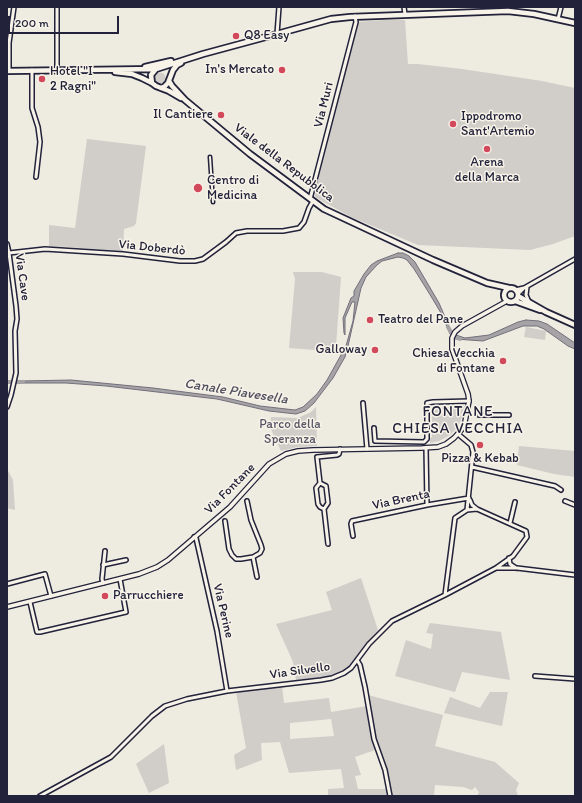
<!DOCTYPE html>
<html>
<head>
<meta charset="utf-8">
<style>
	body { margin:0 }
	#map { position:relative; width:582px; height:803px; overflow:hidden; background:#eeebe1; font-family:Itim,sans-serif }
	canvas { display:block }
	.frame { position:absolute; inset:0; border:8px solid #22223b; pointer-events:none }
	.scale { position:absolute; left:8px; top:16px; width:111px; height:18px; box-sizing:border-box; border:2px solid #22223b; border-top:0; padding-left:5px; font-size:12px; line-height:14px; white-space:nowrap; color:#22223b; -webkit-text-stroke:3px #f7f3e8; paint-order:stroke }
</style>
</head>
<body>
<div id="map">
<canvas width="582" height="803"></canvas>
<div class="frame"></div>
<div class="scale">200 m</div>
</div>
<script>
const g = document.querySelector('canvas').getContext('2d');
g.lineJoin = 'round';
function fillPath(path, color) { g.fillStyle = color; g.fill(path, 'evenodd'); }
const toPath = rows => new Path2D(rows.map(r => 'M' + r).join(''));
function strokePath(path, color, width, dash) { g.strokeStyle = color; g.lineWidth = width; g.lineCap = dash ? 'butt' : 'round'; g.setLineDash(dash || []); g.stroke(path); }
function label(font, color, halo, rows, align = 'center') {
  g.font = font + ' Itim,sans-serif'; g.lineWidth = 3; g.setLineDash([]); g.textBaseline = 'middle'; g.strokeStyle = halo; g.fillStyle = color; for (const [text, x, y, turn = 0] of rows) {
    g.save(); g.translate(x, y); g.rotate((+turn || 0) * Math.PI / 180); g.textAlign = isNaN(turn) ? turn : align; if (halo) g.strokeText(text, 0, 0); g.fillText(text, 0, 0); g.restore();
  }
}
const green = toPath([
	[383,20,405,20,408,64,418,64,462,69,542,81,575,88,575,236,553,244,530,250,418,245,351,217,315,197,315,192,358,22],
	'154.5 78a5.5 5.5 0 1 1 11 0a5.5 5.5 0 1 1-11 0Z',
	[87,139,146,146,136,223,134,226,124,229,123,252,69,247,49,246,49,225,75,228],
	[293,272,322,272,341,277,336,346,328,351,289,348,295,279],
	[526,327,546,331,545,340,524,337],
	[460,405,465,406,464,409,461,420,457,428,450,435,439,441,430,443,430,438,432,437,432,407,459,407],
	[316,407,317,446,297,447,281,451,270,427,271,417,298,418,311,412],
	[519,446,575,451,575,477,554,474,517,465],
	[7,469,13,480,15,510,7,508],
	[361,578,378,630,348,668,336,674,329,676,296,680,293,662,276,624,332,610,326,592],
	[430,623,501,632,510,680,462,672,455,692,395,676,406,640,431,649,433,634,426,633],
	[282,686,284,703,329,698,331,712,367,706,370,729,375,748,378,747,368,695,443,715,435,746,495,762,519,783,516,790,518,796,477,796,479,792,475,787,472,790,463,787,435,785,434,796,328,796,328,789,344,788,341,769,289,773,280,742,261,743,262,760,236,770,234,755,246,748,236,692],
	[331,719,334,736,290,739,290,723],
	[378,749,386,769,389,789,358,789,355,776,361,775,355,757],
	[490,692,508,692,502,726,444,713,450,697,480,708],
	[164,744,169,783,149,793,136,764]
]);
const water = toPath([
	[398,253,403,253,409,256,415,262,439,303,451,331,450,334,441,313,429,293,414,269,407,260,403,258,398,257,382,261,377,265,366,277,361,288,348,346,345,357,333,378,314,403,305,411,296,414,269,411,217,399,106,386,66,383,18,383,18,381,21,381,71,380,153,388,223,397,260,406,295,410,303,407,317,394,327,380,346,346,353,321,355,302,352,302,345,318,345,335,344,333,343,318,351,298,354,296,354,291,364,274,371,265,377,261,398,253],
	[526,320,539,321,547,324,575,343,575,349,568,346,544,329,537,326,523,326,483,341,455,339,456,335,465,338,489,335,518,322,526,320]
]);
const canal = toPath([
	[448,327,453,336,460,339],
	[7,382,23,382]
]);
const pedestrian = toPath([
	[210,157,213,202]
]);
const minor = toPath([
	[404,7,405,14],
	[558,19,561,7],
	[277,34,279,7],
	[32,70,32,108,38,127,40,142,36,177],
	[57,70,57,7],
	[9,71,9,43,14,7],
	[310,199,356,22,355,16],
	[7,244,9,253,16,306,17,319,15,331,16,373,11,395,7,407],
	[9,253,45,249,123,254,180,261,195,261,203,259,226,242,236,233,247,231,283,231,299,228,304,222,309,208,313,201],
	[527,287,526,295,529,302],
	[515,290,524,288],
	[518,294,524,288,575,259],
	[363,403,367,449],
	[479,415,509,415],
	[374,428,375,441,424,442,427,439,427,403,433,402,469,401],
	[458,434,471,445,473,452,467,510],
	[426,448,427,505],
	[472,467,555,486,561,490],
	[320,483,326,486,328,503,324,509,320,507,318,504,316,488,320,483],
	[320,483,317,457,337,455,339,454,340,449],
	[470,500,472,505,477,509],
	[565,501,575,505],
	[324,509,328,544],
	[225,521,229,549,232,555,236,559,241,559,253,557,260,553,262,549,261,545,251,520,247,501],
	[510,523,515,502],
	[353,536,351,524,352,521,427,505,469,498],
	[194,537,196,538,217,631,227,691],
	[253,557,257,577],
	[509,558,510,564,516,568],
	[103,565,126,560],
	[496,568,517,568,575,575],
	[103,583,102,579,105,551],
	[7,584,45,574,51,596],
	[30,602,37,632,40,632,126,612,120,579],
	[357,660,360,665,365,687,374,739,385,770,390,796],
	[535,676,575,679],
	[40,796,111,757,152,716,165,706,187,699,227,691,321,680,332,678,344,673,351,668,369,644,392,621,445,595,496,568,513,556,527,537,526,531,477,509,467,510,455,518,445,595]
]);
const tertiary = toPath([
	[7,607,139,574,157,567,168,560,230,507,269,464,286,454,298,451,313,450,422,448,438,447,446,444,454,438,464,427,469,401,468,394,452,349,452,338,455,332,462,326,507,301]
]);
const primary = toPath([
	[145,67,171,61],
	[7,71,156,69,203,54,277,34,331,19,350,17,508,11,534,14,575,23],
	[115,72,132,74,142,78,152,83,156,86,169,91,181,98],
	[169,81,172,86,185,100,250,154,324,209,433,260,487,283,509,288],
	[152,83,151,75,156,69],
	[161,88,164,87,168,83,173,70,177,65,181,63],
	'504 295a7 7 0 1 1 14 0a7 7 0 1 1-14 0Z',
	[518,296,546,312,575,325],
	[515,301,540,310]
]);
const markers = [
	[236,36,4,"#d1495b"],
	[282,70,4,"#d1495b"],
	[42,79,4,"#d1495b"],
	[221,115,4,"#d1495b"],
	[453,124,4,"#d1495b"],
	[487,149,4,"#d1495b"],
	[198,188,5,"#d1495b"],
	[370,320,4,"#d1495b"],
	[375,350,4,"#d1495b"],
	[503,361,4,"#d1495b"],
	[480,445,4,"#d1495b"],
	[105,596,4,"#d1495b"]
];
const poiNames = [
	["Q8 Easy",244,36],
	["In's Mercato",274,70,"right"],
	["Hotel \"I",50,72],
	["2 Ragni\"",50,87],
	["Il Cantiere",213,115,"right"],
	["Ippodromo",461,117],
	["Sant'Artemio",461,132],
	["Arena",487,163,"center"],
	["della Marca",487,178,"center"],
	["Centro di",207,181],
	["Medicina",207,196],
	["Teatro del Pane",378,320],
	["Galloway",367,350,"right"],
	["Chiesa Vecchia",495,354,"right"],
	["di Fontane",495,369,"right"],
	["Pizza & Kebab",480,459,"center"],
	["Parrucchiere",113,596]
];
const streetNames = [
	["Via Muri",324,105,-76],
	["Viale della Repubblica",284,163,37],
	["Via Doberdò",152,248,6],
	["Via Cave",22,277,82],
	["Via Fontane",230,489,-45],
	["Via Brenta",401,500,-12],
	["Via Perine",223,611,77],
	["Via Silvello",300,671,-8]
];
const parkNames = [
	["Parco della",290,425],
	["Speranza",290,440]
];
const waterNames = [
	["Canale Piavesella",236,392,9]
];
const quarterNames = [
	["FONTANE",458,412],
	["CHIESA VECCHIA",458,429]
];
fillPath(green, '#d1cdc9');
fillPath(water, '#a6a3a6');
strokePath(water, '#716f7b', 1);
strokePath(canal, '#a6a3a6', 4);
strokePath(pedestrian, '#22223b', 5);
strokePath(minor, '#22223b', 6);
strokePath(tertiary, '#22223b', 6);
strokePath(primary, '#22223b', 8);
strokePath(pedestrian, '#f7f3e8', 2);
strokePath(minor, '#f7f3e8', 3);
strokePath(tertiary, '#f7f3e8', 3.5);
strokePath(primary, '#f7f3e8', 4.5);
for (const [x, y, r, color] of markers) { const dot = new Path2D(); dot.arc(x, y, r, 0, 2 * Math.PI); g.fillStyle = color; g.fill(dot); strokePath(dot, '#f7f3e8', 1.5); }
label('13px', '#22223b', '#f7f3e8', poiNames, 'left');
label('13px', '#22223b', '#f7f3e8', streetNames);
label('13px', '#575566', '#f7f3e8', parkNames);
label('italic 14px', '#504f60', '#f7f3e8', waterNames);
g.letterSpacing = '1px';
label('15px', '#22223b', '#f7f3e8', quarterNames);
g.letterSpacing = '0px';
</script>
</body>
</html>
